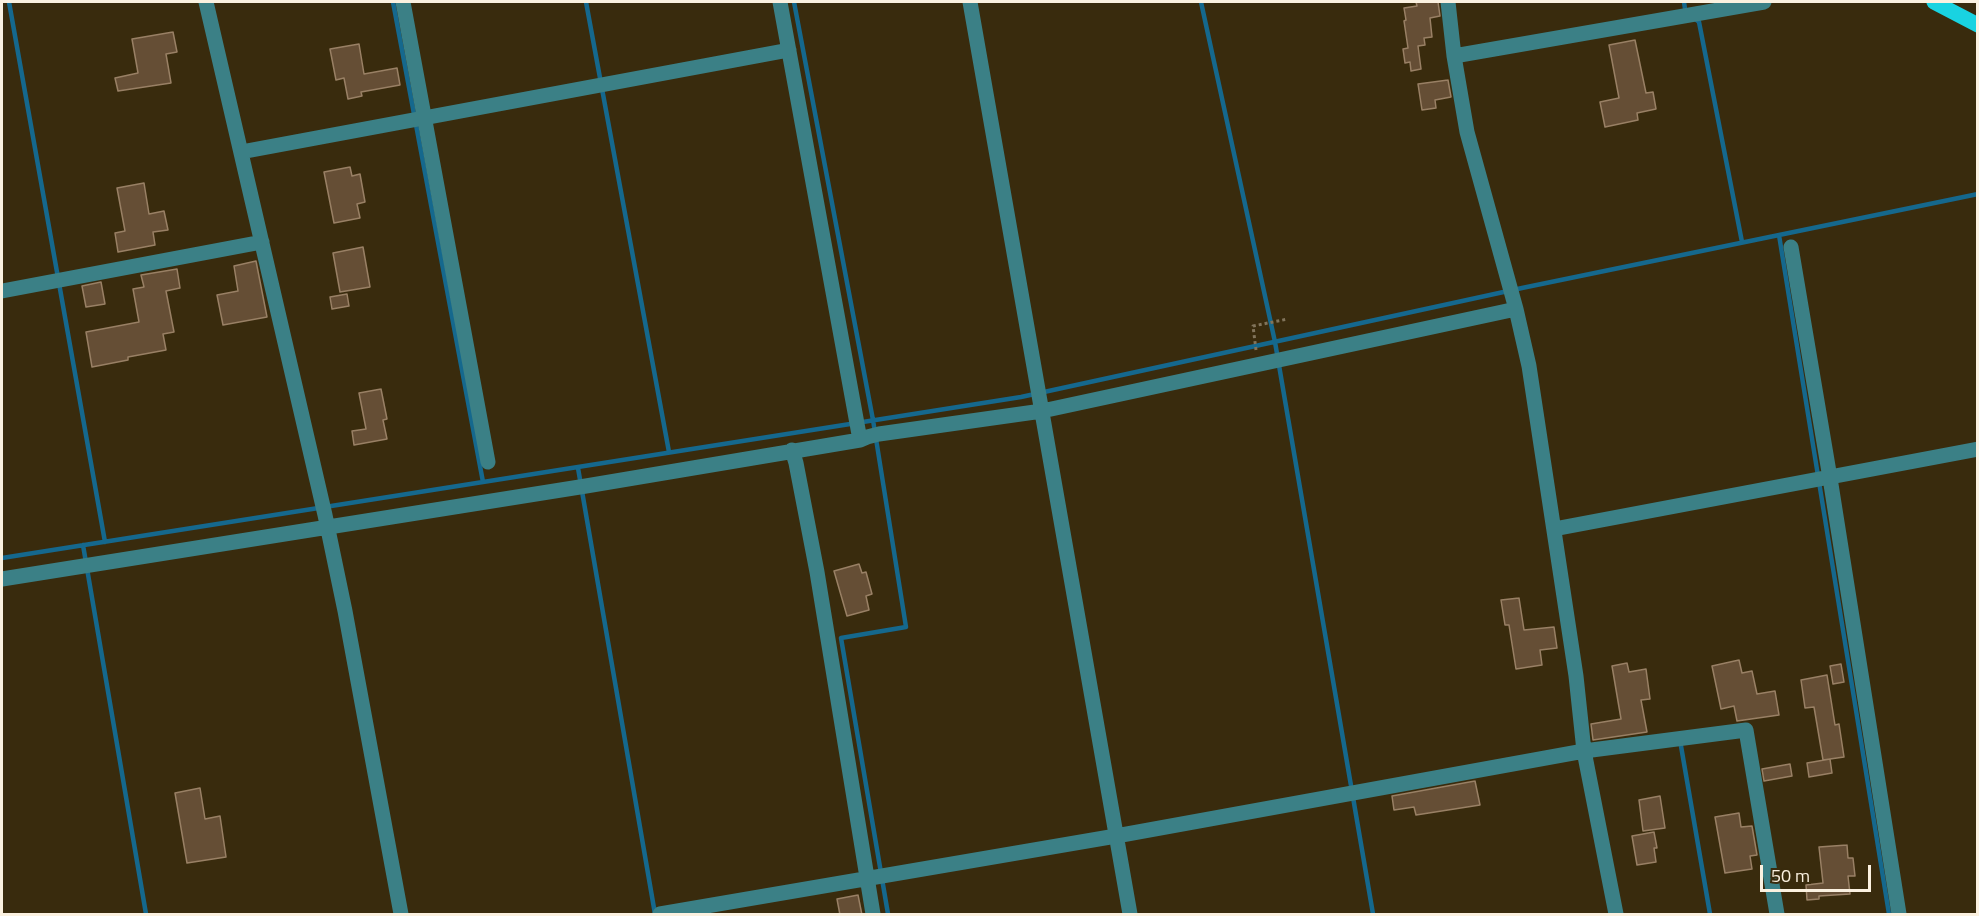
<!DOCTYPE html>
<html>
<head>
<meta charset="utf-8">
<style>
	body { margin:0 }
	#map { position:relative; width:1979px; height:916px; overflow:hidden; background:#392b0d; font-family:"Titillium Web",sans-serif }
	canvas { display:block }
	.frame { position:absolute; inset:0; border:3px solid #fbf1e0; pointer-events:none }
	.scale { position:absolute; left:1760px; top:865px; width:111px; height:27px; box-sizing:border-box; border:3px solid #fbf1e0; border-top:0; padding-left:8px; font-size:18px; line-height:21px; white-space:nowrap; color:#fbf1e0; -webkit-text-stroke:4px #392b0d; paint-order:stroke }
</style>
</head>
<body>
<div id="map">
<canvas width="1979" height="916"></canvas>
<div class="frame"></div>
<div class="scale">50 m</div>
</div>
<script>
const g = document.querySelector('canvas').getContext('2d');
g.lineJoin = 'round';
const toPath = rows => new Path2D(rows.map(r => 'M' + r).join(''));
function strokePath(path, color, width, dash) { g.strokeStyle = color; g.lineWidth = width; g.lineCap = dash ? 'butt' : 'round'; g.setLineDash(dash || []); g.stroke(path); }
function fillPath(path, color) { g.fillStyle = color; g.fill(path, 'evenodd'); }
const stream = toPath([
	[9,2,105,542],
	[393,2,483,482],
	[586,2,669,452],
	[794,2,873,420,906,627,841,638,888,914],
	[1201,2,1275,342,1373,914],
	[1684,2,1685,9,1688,12],
	[1694,18,1699,22,1742,242],
	[1779,235,1889,914],
	[578,468,655,914],
	[83,545,146,914],
	[2,558,1021,397,1522,288,1978,194],
	[1681,746,1710,914]
]);
const building = toPath([
	[1416,2,1438,2,1440,16,1430,18,1432,37,1424,38,1425,45,1418,46,1421,69,1411,71,1410,62,1405,63,1403,49,1408,48,1404,21,1406,20,1404,8,1417,6,1416,2],
	[173,32,177,52,166,54,171,83,118,91,115,78,138,73,132,39,173,32],
	[1635,40,1646,93,1653,92,1656,109,1637,113,1638,120,1605,127,1600,102,1619,98,1609,45,1635,40],
	[359,44,364,74,397,68,400,85,361,92,362,96,348,99,344,78,336,80,330,49,359,44],
	[1448,80,1451,97,1435,100,1436,108,1422,110,1418,84,1448,80],
	[350,167,352,176,360,174,365,202,357,204,360,218,334,223,324,172,350,167],
	[144,183,149,214,164,211,168,230,153,232,155,245,118,252,115,233,125,231,117,188,144,183],
	[363,247,370,287,340,292,333,253,363,247],
	[256,261,267,317,223,325,217,295,238,291,234,266,256,261],
	[177,269,180,288,166,291,174,332,163,334,166,350,128,357,128,360,92,367,86,332,139,322,133,289,144,287,141,275,177,269],
	[101,282,105,304,86,307,82,286,101,282],
	[347,294,349,306,332,309,330,297,347,294],
	[381,389,387,419,383,420,387,439,354,445,352,431,366,429,359,393,381,389],
	[859,564,862,573,866,572,872,594,866,596,869,610,847,616,834,571,859,564],
	[1519,598,1524,630,1554,627,1557,648,1540,650,1542,665,1516,669,1509,625,1505,625,1501,600,1519,598],
	[1739,660,1742,673,1752,671,1757,694,1775,691,1779,715,1737,721,1734,706,1721,709,1712,666,1739,660],
	[1627,663,1629,672,1646,669,1650,699,1641,700,1647,732,1593,740,1591,724,1621,719,1612,666,1627,663],
	[1841,664,1844,682,1833,684,1830,666,1841,664],
	[1827,675,1835,725,1839,724,1844,757,1823,760,1814,707,1805,708,1801,680,1827,675],
	[1830,759,1832,773,1809,777,1807,763,1830,759],
	[1790,764,1792,776,1764,781,1762,769,1790,764],
	[1475,781,1480,805,1416,815,1414,807,1394,810,1392,796,1475,781],
	[200,788,205,819,220,816,226,857,187,863,175,793,200,788],
	[1660,796,1665,828,1643,831,1639,800,1660,796],
	[1739,813,1741,827,1752,826,1757,855,1750,856,1752,869,1725,873,1715,817,1739,813],
	[1654,832,1657,848,1654,848,1656,862,1637,865,1632,836,1654,832],
	[1847,845,1848,858,1853,858,1855,876,1848,876,1850,894,1819,896,1819,899,1807,900,1806,885,1823,883,1819,847,1847,845],
	[858,895,862,915,840,915,837,899,858,895]
]);
const path = toPath([
	[1256,350,1253,326,1288,319]
]);
const minor = toPath([
	[206,2,325,515,345,611,401,914],
	[403,2,488,462],
	[780,2,860,440],
	[970,2,1130,914],
	[1448,2,1454,56,1467,132,1516,309,1529,366,1576,676,1584,751,1616,914],
	[1454,56,1764,2],
	[241,152,789,50],
	[1791,247,1830,478,1899,914],
	[2,291,262,242],
	[792,450,796,463,817,572,873,914],
	[1554,529,1978,449],
	[2,579,586,486,860,440,867,437,879,434,1042,411,1516,309],
	[660,914,1116,836,1584,751,1746,730,1777,914]
]);
const major = toPath([
	[1934,2,1978,25]
]);
strokePath(stream, '#15688d', 4.5);
fillPath(building, '#654e35');
strokePath(building, '#998065', 1.5);
strokePath(path, '#81745b', 3, [3, 3]);
strokePath(minor, '#3b8086', 15);
strokePath(major, '#19d3e1', 15);
</script>
</body>
</html>
